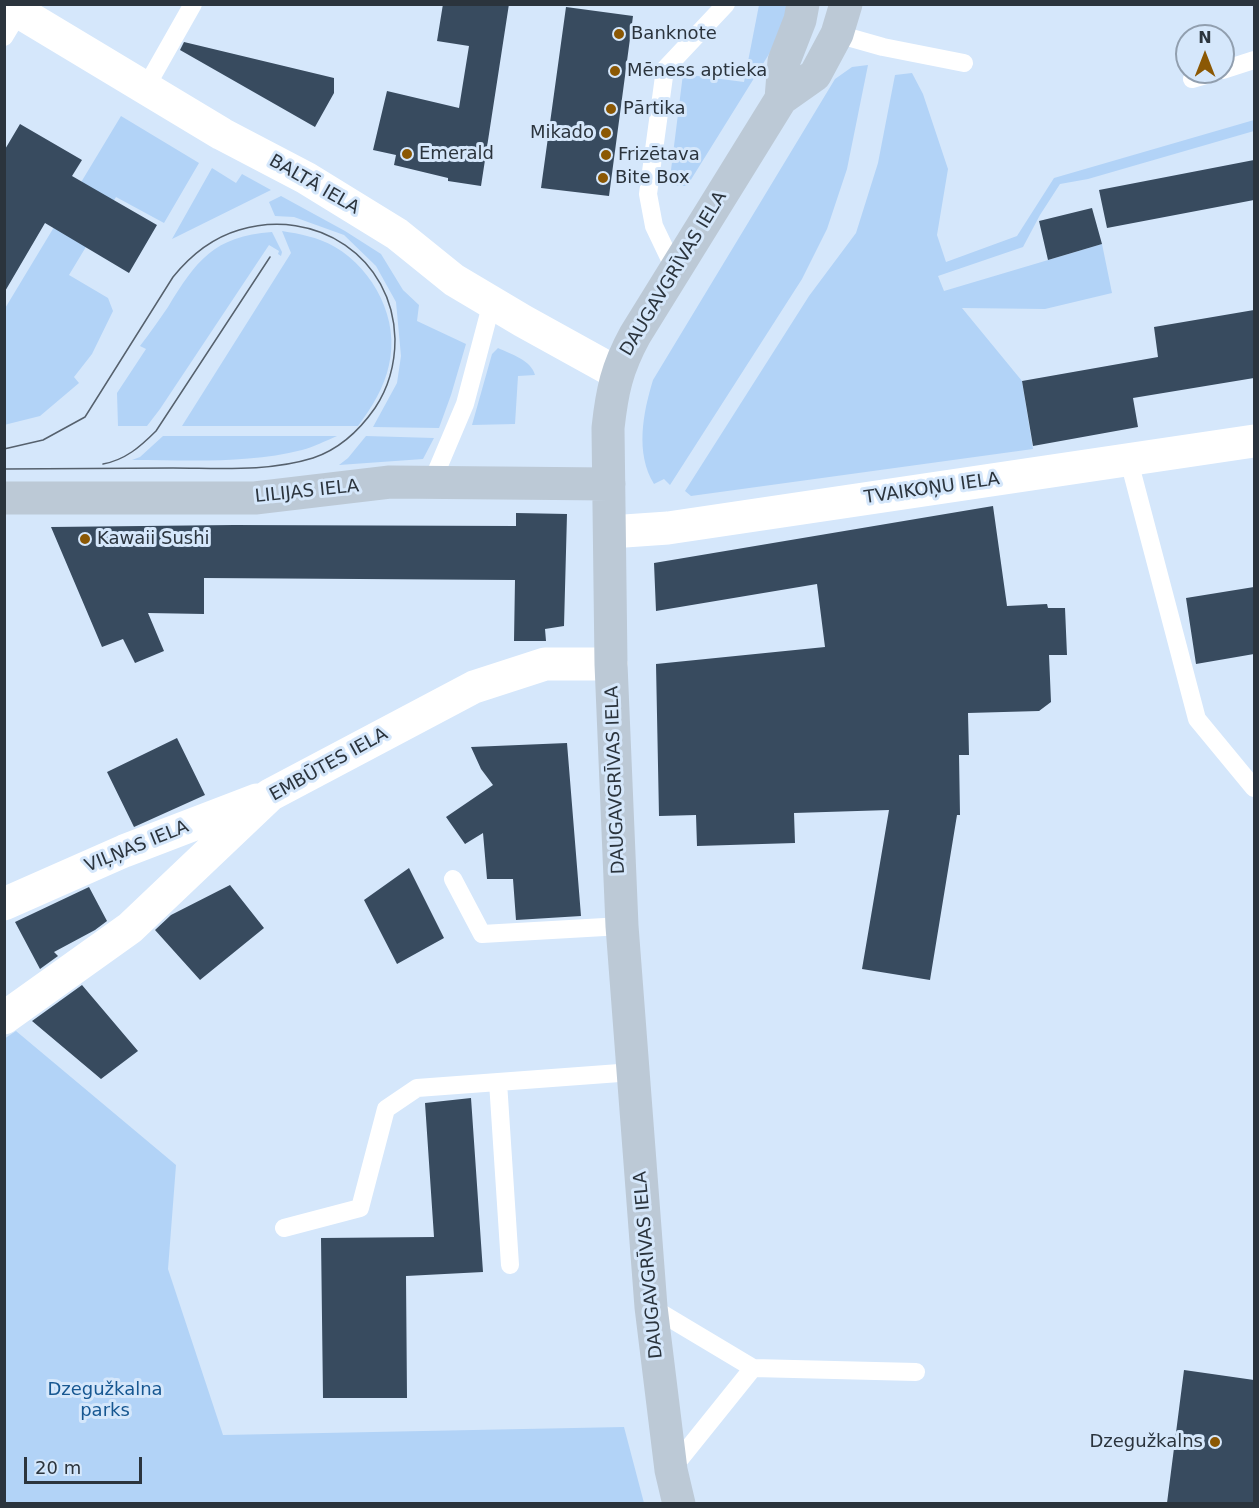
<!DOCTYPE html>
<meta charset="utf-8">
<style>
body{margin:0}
#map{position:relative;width:1259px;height:1508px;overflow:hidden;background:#d5e7fb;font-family:"DejaVu Sans",sans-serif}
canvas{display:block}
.frame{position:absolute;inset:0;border:6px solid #2b343d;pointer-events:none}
.north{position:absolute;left:1175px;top:24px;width:60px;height:60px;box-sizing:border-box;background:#d5e7fb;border:2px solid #919faf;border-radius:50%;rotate:0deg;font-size:16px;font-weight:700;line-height:24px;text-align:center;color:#2b343d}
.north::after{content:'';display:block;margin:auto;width:21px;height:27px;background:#8b5804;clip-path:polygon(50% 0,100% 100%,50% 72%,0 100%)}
.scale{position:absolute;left:24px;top:1457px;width:118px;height:27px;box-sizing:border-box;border:3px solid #2b343d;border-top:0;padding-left:8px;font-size:18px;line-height:21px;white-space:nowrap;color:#2b343d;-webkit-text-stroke:4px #d5e7fb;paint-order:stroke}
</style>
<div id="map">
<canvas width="1259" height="1508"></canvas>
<div class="frame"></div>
<div class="north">N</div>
<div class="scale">20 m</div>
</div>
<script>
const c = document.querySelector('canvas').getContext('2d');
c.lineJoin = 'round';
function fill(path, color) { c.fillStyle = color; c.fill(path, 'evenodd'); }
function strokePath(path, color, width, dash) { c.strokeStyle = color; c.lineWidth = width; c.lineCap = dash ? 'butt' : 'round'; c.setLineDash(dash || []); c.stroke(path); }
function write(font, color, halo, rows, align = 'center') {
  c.font = font + ' "DejaVu Sans",sans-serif'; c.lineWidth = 6; c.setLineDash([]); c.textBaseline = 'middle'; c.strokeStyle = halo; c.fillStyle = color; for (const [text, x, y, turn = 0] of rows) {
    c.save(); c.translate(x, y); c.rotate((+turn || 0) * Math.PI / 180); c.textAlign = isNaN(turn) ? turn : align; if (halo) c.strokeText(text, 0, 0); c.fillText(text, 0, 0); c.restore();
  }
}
const green = new Path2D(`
 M 759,5 L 792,5 L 784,30 L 687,186 L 677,186 L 670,178 L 683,74 L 744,82 Z
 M 868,65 L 847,169 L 827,229 L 802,279 L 670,485 L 664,479 L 654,484 C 635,453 643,413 653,380 L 835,79 L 852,67 Z
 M 912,73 L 923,94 L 948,169 L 937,235 L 946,262 L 1017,236 L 1054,178 L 1254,120 L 1254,131 L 1088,179 L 1060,184 L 1040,215 L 1023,247 L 938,276 L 944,291 L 1102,244 L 1112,293 L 1045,309 L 962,308 L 1022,381 L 1033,449 L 691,496 L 685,491 L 809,296 L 856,233 L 878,163 L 895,75 Z
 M 121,116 L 199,163 L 164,223 L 116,197 L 69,275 L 108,298 L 113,311 L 92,354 L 74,377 L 79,383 L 40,416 L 4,425 L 4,310 Z
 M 212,168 L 236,183 L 242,174 L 271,190 L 172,239 Z
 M 281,196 L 345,231 L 381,254 L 403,290 L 419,305 L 417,321 L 466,344 L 451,395 L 439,428 L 373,427 L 397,383 L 401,356 L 396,302 L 376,266 L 344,235 L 294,217 L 275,216 L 269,202 Z
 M 282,231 C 300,234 318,237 335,247 C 374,270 400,320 389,365 C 384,388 372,407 358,426 L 182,426 L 291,253 Z
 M 272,232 L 282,252 L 281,256 L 278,254 L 279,251 L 269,245 L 160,409 L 147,426 L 118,426 L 117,393 L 146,349 L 140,346 C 150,333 159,320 168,307 C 196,261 214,236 272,232 Z
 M 498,348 C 511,354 531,360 535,375 L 518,376 L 515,424 L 472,425 L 492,354 Z
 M 163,436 L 337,436 C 325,441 314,447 302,450 C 247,464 188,460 132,460 L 140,457 Z
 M 366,436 L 434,438 L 423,459 L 339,465 L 348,458 Z
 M 16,1031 L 176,1165 L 168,1269 L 223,1435 L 624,1427 L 644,1503 L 5,1503 L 4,1039 Z`);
const building = new Path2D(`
 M 443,4 L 509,4 L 481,186 L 448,181 L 448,178 L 394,165 L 396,155 L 373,150 L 387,91 L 459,108 L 469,46 L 437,41 Z
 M 566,7 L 633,16 L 609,196 L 541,188 Z
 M 184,42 L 334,78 L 334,93 L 315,127 L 180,50 Z
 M 20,124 L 82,160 L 72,176 L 157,225 L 129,273 L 45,223 L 4,293 L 4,151 Z
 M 1254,160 L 1254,200 L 1107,228 L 1099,190 Z
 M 1092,208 L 1102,244 L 1048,260 L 1039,221 Z
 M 1254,310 L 1254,378 L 1133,398 L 1138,427 L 1033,446 L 1022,381 L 1158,357 L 1154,327 Z
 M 993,506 L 1007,606 L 1047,604 L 1048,608 L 1065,608 L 1067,655 L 1049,655 L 1051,702 L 1039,711 L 968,713 L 969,755 L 959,755 L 960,815 L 957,815 L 930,980 L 862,969 L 889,810 L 794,813 L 795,843 L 697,846 L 696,815 L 659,816 L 656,664 L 825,647 L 817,584 L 656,611 L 654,563 Z
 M 516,513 L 567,514 L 564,626 L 545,629 L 546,641 L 514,641 L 515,580 L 204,578 L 204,614 L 148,613 L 164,651 L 135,663 L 123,639 L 102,647 L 51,527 L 234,525 L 516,526 Z
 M 1254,587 L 1254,654 L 1196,664 L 1186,598 Z
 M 177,738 L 205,795 L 134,827 L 107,772 Z
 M 567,743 L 581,916 L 516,920 L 513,879 L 487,879 L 483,833 L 465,844 L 446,817 L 493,785 L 481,769 L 471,747 Z
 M 409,868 L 444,938 L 397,964 L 364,900 Z
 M 230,885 L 264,928 L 200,980 L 155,930 L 171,915 Z
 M 89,887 L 107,921 L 95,930 L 54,952 L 58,956 L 40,969 L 15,922 Z
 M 82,985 L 138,1051 L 101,1079 L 32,1021 Z
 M 471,1098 L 483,1272 L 406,1276 L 407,1398 L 323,1398 L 321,1238 L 434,1237 L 425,1103 Z
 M 1184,1370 L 1254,1380 L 1254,1503 L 1167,1503 Z`);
const lane = new Path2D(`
 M 837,34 L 883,47 L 964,63
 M 4,37 L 19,12
 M 1223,70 L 1254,60
 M 1192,79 L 1216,72
 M 146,87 L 193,4
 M 675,270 L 654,226 L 648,194 L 665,69 L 726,4
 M 1129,461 L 1197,719 L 1254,788
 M 432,482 L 465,404 L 492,302
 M 453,879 L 482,934 L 622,926
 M 284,1228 L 360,1208 L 386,1109 L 417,1088 L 498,1082
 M 510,1265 L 498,1082 L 633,1072
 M 651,1307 L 753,1368
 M 671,1470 L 753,1368 L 916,1372`);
const street = new Path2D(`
 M 6,4 L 222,134 L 306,178 L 397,234 L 454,280 L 523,321 L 617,373
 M 610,532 L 668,528 L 1254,441
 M 4,904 L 124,851 L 257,800
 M 4,1018 L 130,928 L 270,795 L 474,687 L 545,664 L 611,664`);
const secondary = new Path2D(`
 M 781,99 L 784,61 L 800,20 L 803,4
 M 4,498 L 255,498 L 390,482 L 609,484
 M 679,1504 L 671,1470 L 651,1307 L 622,926 L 611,664 L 608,428 C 612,391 617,368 635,335 L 781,99 L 815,75 L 837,34 L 846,4`);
const tram = new Path2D(`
 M 4,449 L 43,440 L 85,417 L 173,277 C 190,256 212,238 239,230 C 316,207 393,257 395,339 C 395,364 389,387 375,408 C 359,431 340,449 313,458 C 268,472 219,468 173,468 C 117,468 61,469 4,469
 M 103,464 C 125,460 140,447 156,431 L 270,257`);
const markers = [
 [619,34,6,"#8b5804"],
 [615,71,6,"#8b5804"],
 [611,109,6,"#8b5804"],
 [606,133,6,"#8b5804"],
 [407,154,6,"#8b5804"],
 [606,155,6,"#8b5804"],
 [603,178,6,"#8b5804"],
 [85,539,6,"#8b5804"],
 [1215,1442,6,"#8b5804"]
];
const poiNames = [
 ["Banknote",631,34],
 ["Mēness aptieka",627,71],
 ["Pārtika",623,109],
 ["Mikado",594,133,"right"],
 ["Emerald",419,154],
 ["Frizētava",618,155],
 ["Bite Box",615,178],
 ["Kawaii Sushi",97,539],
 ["Dzegužkalns",1203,1442,"right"]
];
const streetNames = [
 ["BALTĀ IELA",314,185,30],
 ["DAUGAVGRĪVAS IELA",674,274,-59],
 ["TVAIKOŅU IELA",932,489,-8],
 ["LILIJAS IELA",307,492,-6],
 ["EMBŪTES IELA",329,765,-29],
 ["DAUGAVGRĪVAS IELA",616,780,-92],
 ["VIĻŅAS IELA",137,847,-22],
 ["DAUGAVGRĪVAS IELA",649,1265,-95]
];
const parkNames = [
 ["Dzegužkalna",105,1390],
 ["parks",105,1411]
];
fill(green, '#b2d3f7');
fill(building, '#384b5f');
strokePath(lane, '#fff', 18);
strokePath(street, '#fff', 33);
strokePath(secondary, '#bcc9d6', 33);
strokePath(tram, '#56616d', 1.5);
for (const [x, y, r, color] of markers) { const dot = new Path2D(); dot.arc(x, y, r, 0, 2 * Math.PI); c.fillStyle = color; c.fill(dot); strokePath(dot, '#d5e7fb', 2); }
write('18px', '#2b343d', '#d5e7fb', poiNames, 'left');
write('18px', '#2b343d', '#d5e7fb', streetNames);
write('18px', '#175791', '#d5e7fb', parkNames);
</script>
